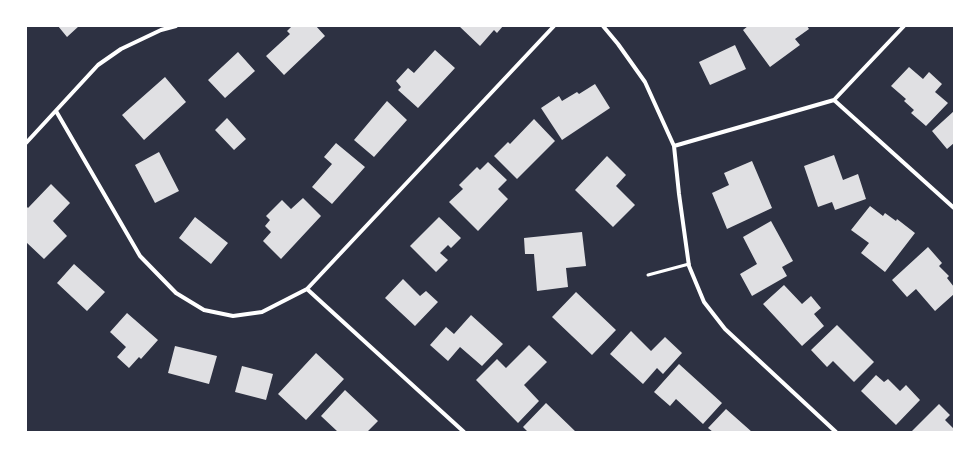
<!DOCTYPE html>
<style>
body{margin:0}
#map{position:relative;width:980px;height:458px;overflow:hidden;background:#2d3142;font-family:Barlow,sans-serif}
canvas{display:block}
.frame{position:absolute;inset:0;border:27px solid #fff;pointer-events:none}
</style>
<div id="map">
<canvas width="980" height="458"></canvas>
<div class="frame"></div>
</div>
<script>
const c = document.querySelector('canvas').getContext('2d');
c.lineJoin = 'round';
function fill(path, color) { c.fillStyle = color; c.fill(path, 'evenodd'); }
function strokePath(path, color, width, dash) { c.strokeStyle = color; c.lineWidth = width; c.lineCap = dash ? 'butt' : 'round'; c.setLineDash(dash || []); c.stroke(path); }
const building = new Path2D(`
 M 58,26 L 79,26 L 67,37 Z
 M 292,26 L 316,26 L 325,36 L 284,75 L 266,56 L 290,34 L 287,31 Z
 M 459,26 L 503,26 L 497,33 L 494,30 L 480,46 Z
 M 748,26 L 807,26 L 809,29 L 795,39 L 800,45 L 770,67 L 743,30 Z
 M 735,45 L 746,69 L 710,85 L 699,62 Z
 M 435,50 L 455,68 L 418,108 L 398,90 L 401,87 L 396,81 L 408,68 L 414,73 Z
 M 238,52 L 255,71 L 225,98 L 208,80 Z
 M 909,67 L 923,79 L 929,72 L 942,84 L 935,92 L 948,103 L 926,126 L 911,113 L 914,110 L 904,101 L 906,99 L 891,86 Z
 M 165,77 L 186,102 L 144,140 L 122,115 Z
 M 595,84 L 610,108 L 562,140 L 541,108 L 559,96 L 562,101 L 577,92 L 579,94 Z
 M 387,101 L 407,120 L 374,157 L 354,140 Z
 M 954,111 L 954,143 L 947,149 L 932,131 Z
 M 227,118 L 246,139 L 234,150 L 215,130 Z
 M 534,119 L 555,141 L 517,179 L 494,156 L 508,142 L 510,144 Z
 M 336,143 L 365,167 L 332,204 L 312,187 L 332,164 L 324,157 Z
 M 159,152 L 179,191 L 155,203 L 135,165 Z
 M 834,155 L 843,180 L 858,174 L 866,199 L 835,210 L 832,202 L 818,207 L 804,166 Z
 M 607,156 L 626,175 L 616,186 L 635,205 L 613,227 L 575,190 Z
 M 752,161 L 772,208 L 727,229 L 712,193 L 729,185 L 724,173 Z
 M 488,162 L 507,180 L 498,189 L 508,199 L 478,231 L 449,202 L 463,189 L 459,185 L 477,167 L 480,170 Z
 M 51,184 L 70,203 L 53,221 L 67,236 L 44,259 L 26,242 L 26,206 L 28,208 Z
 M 303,198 L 321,216 L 281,259 L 263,241 L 271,232 L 265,226 L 270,220 L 266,216 L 282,200 L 291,209 Z
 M 870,206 L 883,216 L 885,213 L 896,221 L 897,219 L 915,233 L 885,272 L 861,253 L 869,243 L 851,230 Z
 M 195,217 L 228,243 L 211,264 L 179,238 Z
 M 439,217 L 461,238 L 451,248 L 448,245 L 440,253 L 448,260 L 436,272 L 410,246 Z
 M 771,221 L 793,261 L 782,267 L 787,276 L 752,296 L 740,274 L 757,264 L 743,237 Z
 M 582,232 L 586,266 L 566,268 L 568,287 L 537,291 L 534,254 L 525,254 L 524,238 Z
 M 928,247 L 942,263 L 939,266 L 949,276 L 947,278 L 954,287 L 954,294 L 935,311 L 916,289 L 907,297 L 892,280 Z
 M 74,264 L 105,292 L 87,311 L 57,283 Z
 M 403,279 L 420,296 L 426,291 L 438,302 L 415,326 L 385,298 Z
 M 784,285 L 802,304 L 811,296 L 821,308 L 814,314 L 824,326 L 802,346 L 763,304 Z
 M 576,292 L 616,330 L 592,355 L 552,317 Z
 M 127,313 L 158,340 L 141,359 L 139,357 L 129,368 L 117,357 L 126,347 L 110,332 Z
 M 471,315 L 503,344 L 482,366 L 460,347 L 448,361 L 430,345 L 446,327 L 454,334 Z
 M 837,325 L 874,362 L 854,382 L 833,361 L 827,367 L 811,350 Z
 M 631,331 L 651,351 L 665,337 L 682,353 L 663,374 L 657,368 L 643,384 L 610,354 Z
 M 529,345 L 547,362 L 524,385 L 539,401 L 518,423 L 476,380 L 497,359 L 506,368 Z
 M 175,346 L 217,356 L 209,384 L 168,373 Z
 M 316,353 L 344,379 L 306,420 L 278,394 Z
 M 679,364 L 722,403 L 703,424 L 676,399 L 670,406 L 654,392 Z
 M 242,366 L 273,374 L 266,400 L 235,392 Z
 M 876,375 L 884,382 L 888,379 L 900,391 L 906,385 L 920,400 L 896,425 L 861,391 Z
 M 345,390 L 378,421 L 367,432 L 338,432 L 321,416 Z
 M 546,403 L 576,432 L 528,432 L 523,427 Z
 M 939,404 L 950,415 L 945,420 L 954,429 L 954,432 L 911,432 Z
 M 726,409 L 752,432 L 713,432 L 708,428 Z`);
const service = new Path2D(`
 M 648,275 L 689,264`);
const minor = new Path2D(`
 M 603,26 L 618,44 L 645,82 L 674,146 L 679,194 L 689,266 L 704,302 L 725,329 L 836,432
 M 834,100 L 954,208
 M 56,111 L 140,256 L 176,293 L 204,310 L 233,316 L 262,312 L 307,289 L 554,26
 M 26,143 L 98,65 L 121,49 L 161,30 L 176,26
 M 674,146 L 834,100 L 904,26
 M 307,289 L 464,432`);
fill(building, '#e0e0e3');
strokePath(service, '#fff', 3);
strokePath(minor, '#fff', 4);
</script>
